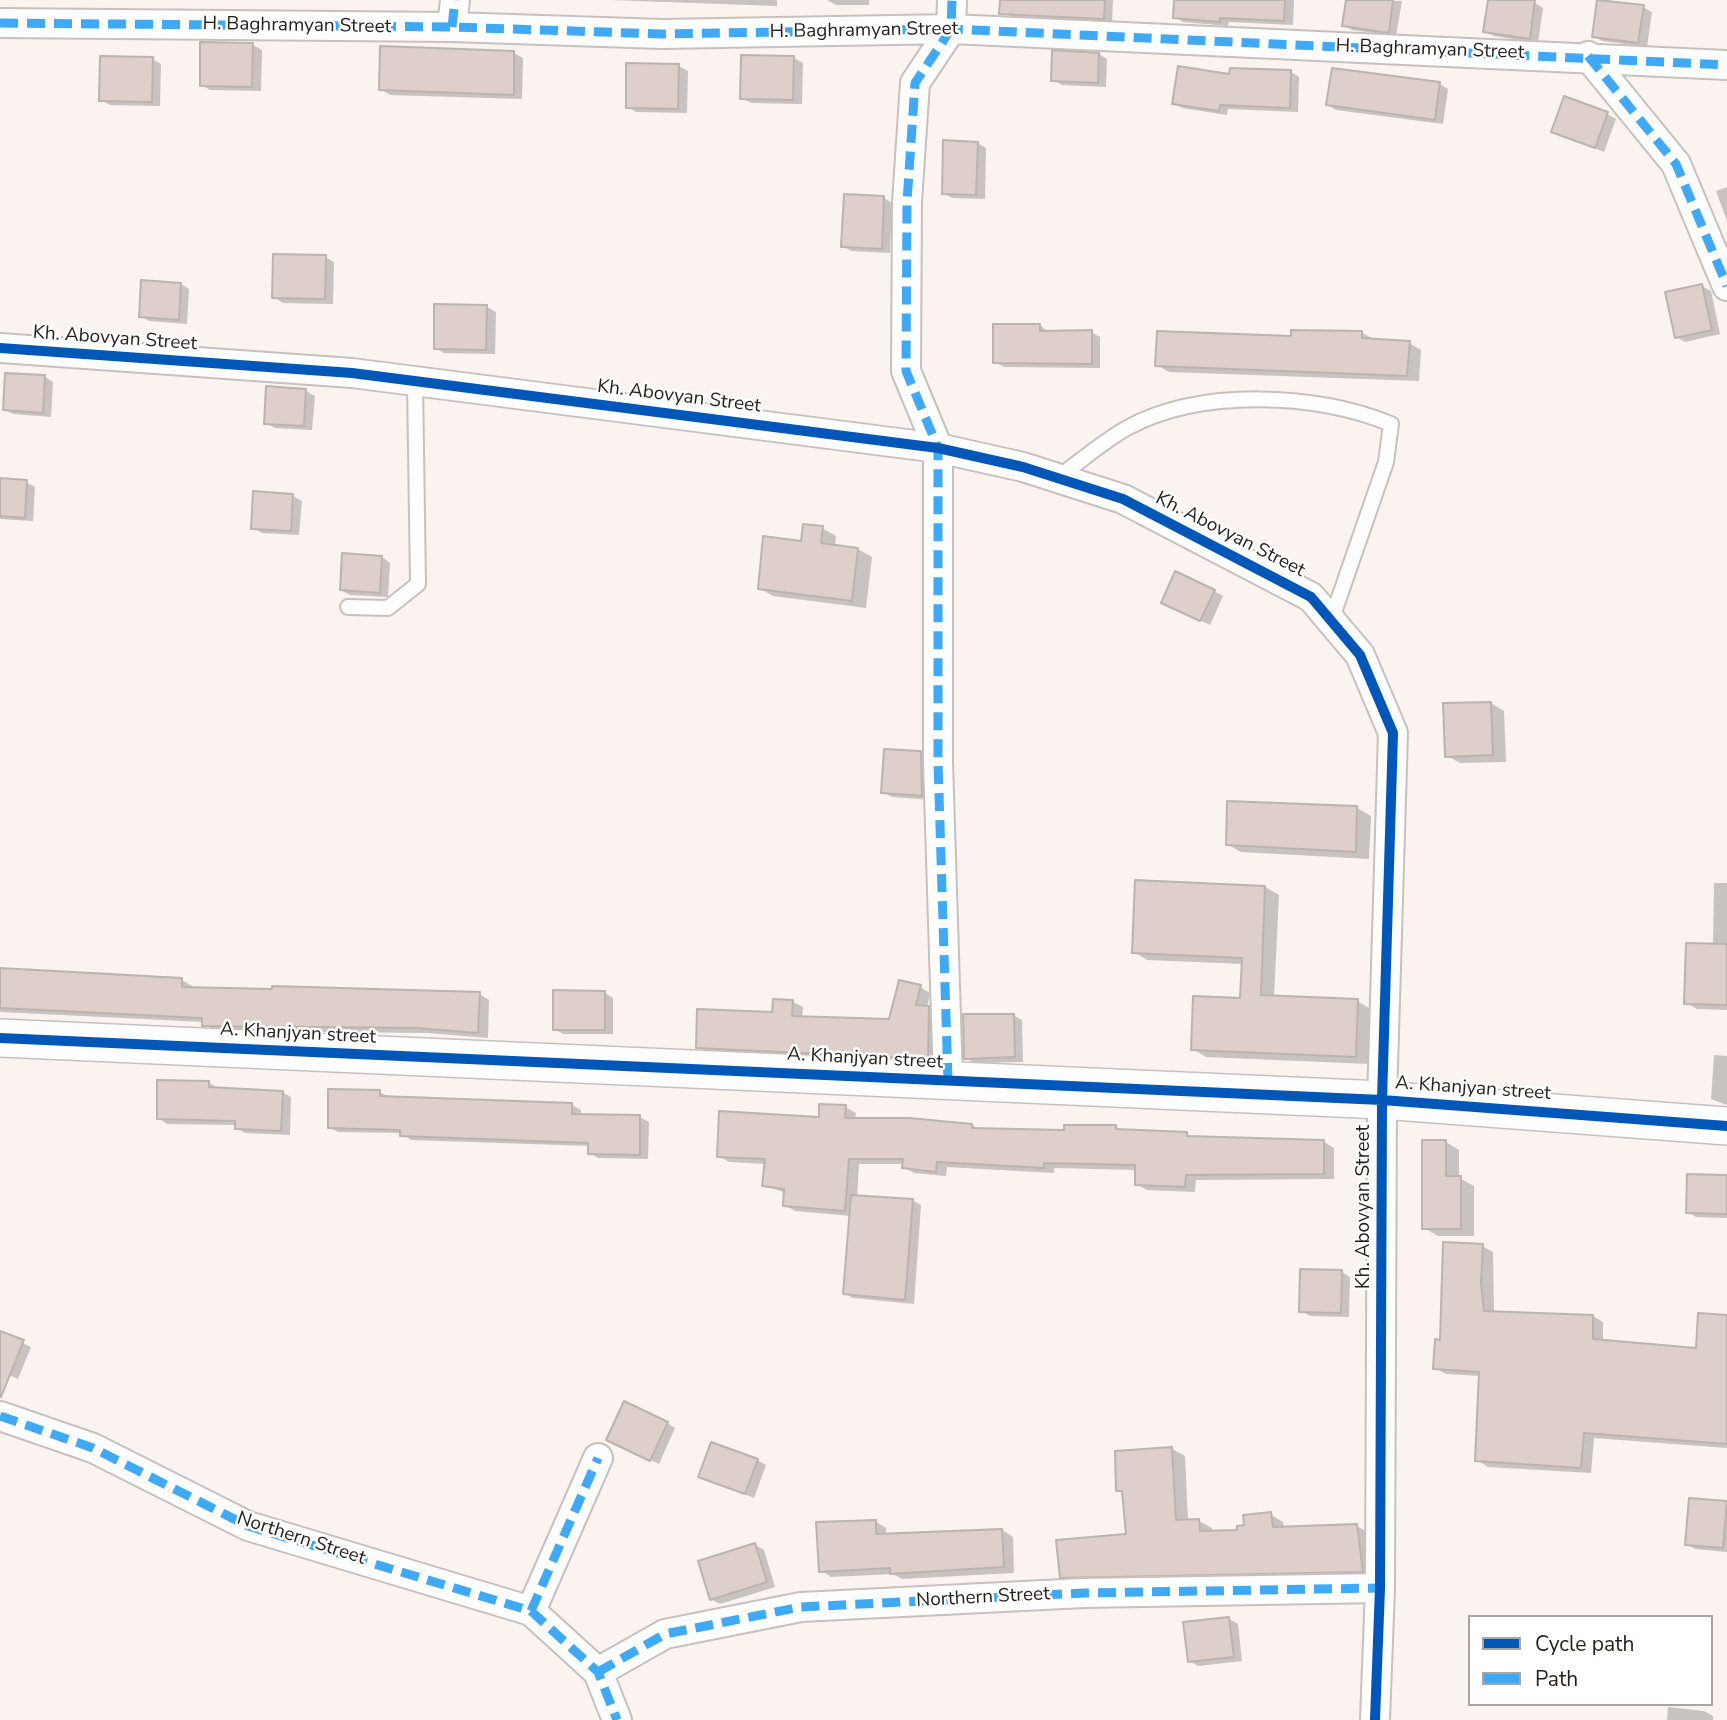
<!DOCTYPE html>
<style>
body{margin:0}
#map{position:relative;width:1727px;height:1720px;overflow:hidden;background:#faf3f0;font-family:"Nunito Sans",sans-serif}
canvas{display:block}
.legend{position:absolute;left:1468px;top:1615px;width:245px;height:91px;box-sizing:border-box;background:#fff;border:2px solid #a8a5a3;margin:0;padding:9px 12px;list-style:none;font-size:21px;color:#261d19}
.legend li{display:flex;align-items:center;gap:14px;height:35px}
.legend b{width:35px;border:2px solid #a8a5a3}
</style>
<div id="map">
<canvas width="1727" height="1720"></canvas>
<ul class="legend">
<li><b style="height:9px;background:#0057b8"></b>Cycle path</li>
<li><b style="height:9px;background:#3fa9f5"></b>Path</li>
</ul>
</div>
<script>
const c = document.querySelector('canvas').getContext('2d');
c.lineJoin = 'round';
function fill(path, color) { c.fillStyle = color; c.fill(path, 'evenodd'); }
function strokePath(path, color, width, dash) { c.strokeStyle = color; c.lineWidth = width; c.lineCap = dash ? 'butt' : 'round'; c.setLineDash(dash || []); c.stroke(path); }
function write(font, color, halo, rows, align = 'center') {
  c.font = font + ' "Nunito Sans",sans-serif'; c.lineWidth = 5; c.setLineDash([]); c.textBaseline = 'middle'; c.strokeStyle = halo; c.fillStyle = color; for (const [text, x, y, turn = 0] of rows) {
    c.save(); c.translate(x, y); c.rotate((+turn || 0) * Math.PI / 180); c.textAlign = isNaN(turn) ? turn : align; if (halo) c.strokeText(text, 0, 0); c.fillText(text, 0, 0); c.restore();
  }
}
const shadow = new Path2D(`
 M 610,0 L 777,0 L 777,6 Z
 M 827,0 L 869,0 L 869,5 L 836,5 Z
 M 1005,0 L 1113,0 L 1112,23 L 1013,18 L 1004,13 Z
 M 1176,0 L 1294,0 L 1293,25 L 1229,22 L 1228,26 L 1183,22 L 1175,17 Z
 M 1347,0 L 1402,1 L 1396,36 L 1352,30 L 1344,25 Z
 M 1489,0 L 1515,0 L 1535,3 L 1543,8 L 1538,43 L 1494,36 L 1485,31 Z
 M 1643,7 L 1652,12 L 1647,47 L 1602,41 L 1593,36 Z
 M 202,44 L 253,45 L 262,50 L 261,91 L 210,90 L 202,85 Z
 M 514,53 L 523,58 L 522,99 L 390,95 L 381,89 Z
 M 1099,54 L 1107,59 L 1106,87 L 1062,85 L 1053,80 Z
 M 794,58 L 803,63 L 802,104 L 751,103 L 742,98 Z
 M 152,59 L 161,64 L 160,106 L 110,105 L 101,100 Z
 M 679,66 L 688,71 L 687,113 L 636,112 L 627,107 Z
 M 1291,72 L 1299,77 L 1298,112 L 1228,109 L 1227,115 L 1182,108 L 1174,103 L 1231,76 Z
 M 1440,84 L 1448,89 L 1443,124 L 1336,110 L 1328,105 Z
 M 1607,114 L 1616,119 L 1604,152 L 1553,131 Z
 M 977,143 L 986,148 L 985,199 L 952,198 L 943,193 Z
 M 1727,187 L 1727,221 L 1716,191 Z
 M 884,198 L 892,203 L 890,253 L 851,251 L 843,246 Z
 M 325,257 L 334,262 L 333,304 L 283,303 L 274,297 Z
 M 181,284 L 189,289 L 187,324 L 149,321 L 141,316 Z
 M 1702,286 L 1711,291 L 1720,334 L 1685,342 L 1676,337 Z
 M 487,307 L 496,312 L 495,354 L 444,353 L 435,348 Z
 M 1040,325 L 1048,332 L 1091,332 L 1100,337 L 1100,368 L 1004,367 L 995,362 Z
 M 1361,332 L 1373,339 L 1409,343 L 1421,350 L 1419,381 L 1169,372 L 1157,365 L 1293,338 Z
 M 45,377 L 53,382 L 51,417 L 13,414 L 4,409 Z
 M 306,391 L 315,396 L 312,430 L 275,428 L 266,423 Z
 M 0,480 L 26,482 L 35,487 L 33,521 L 0,519 Z
 M 293,496 L 302,501 L 299,535 L 262,533 L 253,528 Z
 M 822,528 L 836,536 L 835,546 L 858,549 L 872,557 L 866,608 L 773,596 L 759,588 L 803,543 Z
 M 382,557 L 390,563 L 388,597 L 350,595 L 341,590 Z
 M 1214,591 L 1223,596 L 1210,625 L 1172,607 Z
 M 1491,703 L 1504,711 L 1506,762 L 1460,763 L 1447,756 Z
 M 921,753 L 930,758 L 931,800 L 892,797 L 883,792 Z
 M 1229,803 L 1357,808 L 1371,816 L 1369,859 L 1241,852 L 1227,844 Z
 M 1714,883 L 1727,883 L 1727,1010 L 1697,1009 L 1686,1003 L 1713,946 Z
 M 1265,887 L 1279,895 L 1274,997 L 1357,1001 L 1371,1009 L 1369,1064 L 1206,1057 L 1193,1049 L 1242,1000 L 1244,964 L 1147,960 L 1134,952 Z
 M 0,971 L 182,980 L 192,986 L 192,989 L 479,994 L 489,1000 L 488,1038 L 428,1033 L 214,1031 L 204,1022 L 0,1012 Z
 M 920,987 L 930,993 L 927,1007 L 939,1014 L 937,1063 L 708,1053 L 698,1047 L 774,1013 L 793,1002 L 803,1007 L 802,1018 L 891,1021 Z
 M 605,993 L 613,998 L 613,1034 L 563,1034 L 555,1029 Z
 M 1013,1015 L 1022,1020 L 1023,1062 L 974,1063 L 966,1058 Z
 M 1714,1055 L 1727,1056 L 1727,1105 L 1711,1099 Z
 M 209,1083 L 218,1088 L 282,1092 L 291,1097 L 290,1135 L 245,1133 L 237,1128 L 237,1125 L 167,1124 L 159,1118 Z
 M 380,1092 L 388,1097 L 572,1105 L 581,1110 L 581,1116 L 640,1117 L 649,1122 L 648,1159 L 598,1158 L 590,1153 L 590,1146 L 411,1140 L 402,1133 L 338,1132 L 329,1127 Z
 M 845,1107 L 856,1113 L 855,1119 L 972,1125 L 979,1129 L 1066,1132 L 1116,1127 L 1123,1131 L 1187,1134 L 1194,1138 L 1324,1142 L 1334,1148 L 1334,1179 L 1196,1180 L 1195,1192 L 1147,1190 L 1136,1184 L 1137,1170 L 1054,1168 L 1054,1173 L 947,1167 L 946,1176 L 914,1173 L 904,1167 L 904,1164 L 859,1164 L 857,1198 L 912,1200 L 921,1205 L 914,1304 L 853,1298 L 844,1293 L 851,1216 L 795,1211 L 785,1205 L 786,1193 L 763,1185 L 766,1164 L 729,1162 L 719,1156 Z
 M 1446,1142 L 1459,1150 L 1459,1178 L 1474,1186 L 1474,1236 L 1438,1236 L 1424,1228 Z
 M 1727,1177 L 1727,1218 L 1696,1217 L 1688,1212 Z
 M 1482,1246 L 1493,1252 L 1494,1313 L 1593,1316 L 1603,1322 L 1603,1342 L 1698,1350 L 1727,1317 L 1727,1448 L 1594,1438 L 1591,1473 L 1488,1467 L 1477,1460 L 1480,1376 L 1446,1374 L 1435,1368 L 1442,1342 Z
 M 1342,1272 L 1350,1277 L 1349,1317 L 1310,1316 L 1301,1311 Z
 M 0,1333 L 31,1347 L 18,1379 L 0,1371 Z
 M 667,1423 L 675,1428 L 659,1464 L 617,1444 Z
 M 1172,1449 L 1185,1456 L 1188,1521 L 1199,1521 L 1212,1528 L 1212,1533 L 1239,1532 L 1270,1514 L 1283,1522 L 1284,1528 L 1357,1526 L 1369,1533 L 1375,1578 L 1074,1584 L 1062,1576 L 1128,1535 L 1124,1493 L 1118,1490 Z
 M 757,1460 L 766,1465 L 754,1498 L 701,1477 Z
 M 1690,1500 L 1727,1503 L 1727,1552 L 1695,1549 L 1687,1544 Z
 M 875,1521 L 886,1528 L 886,1535 L 1002,1530 L 1013,1537 L 1014,1573 L 902,1579 L 893,1574 L 831,1577 L 821,1570 Z
 M 755,1545 L 764,1550 L 775,1587 L 720,1604 L 711,1599 Z
 M 1229,1619 L 1238,1624 L 1242,1661 L 1198,1666 L 1190,1661 Z
 M 1668,1707 L 1704,1711 L 1713,1716 L 1713,1720 L 1667,1720 Z`);
const building = new Path2D(`
 M 1000,0 L 1105,0 L 1104,19 L 999,14 Z
 M 1174,0 L 1285,0 L 1284,21 L 1220,18 L 1220,22 L 1173,18 Z
 M 1346,0 L 1393,0 L 1389,33 L 1342,26 Z
 M 1488,0 L 1535,0 L 1530,39 L 1483,32 Z
 M 1597,0 L 1644,5 L 1638,43 L 1592,37 Z
 M 200,42 L 253,43 L 252,87 L 200,86 Z
 M 380,46 L 514,51 L 514,95 L 379,90 Z
 M 1052,50 L 1099,53 L 1098,83 L 1051,81 Z
 M 741,55 L 794,56 L 793,100 L 740,99 Z
 M 100,56 L 153,57 L 152,102 L 99,101 Z
 M 626,63 L 679,64 L 678,109 L 626,108 Z
 M 1178,66 L 1229,74 L 1230,68 L 1291,70 L 1290,108 L 1220,105 L 1219,111 L 1172,104 Z
 M 1332,68 L 1440,82 L 1435,120 L 1326,105 Z
 M 1564,96 L 1608,112 L 1595,148 L 1551,132 Z
 M 943,140 L 978,142 L 976,195 L 942,194 Z
 M 844,194 L 884,196 L 882,249 L 841,247 Z
 M 273,254 L 326,255 L 325,299 L 272,298 Z
 M 141,280 L 181,283 L 179,320 L 139,317 Z
 M 1702,284 L 1712,330 L 1675,338 L 1665,292 Z
 M 434,304 L 487,305 L 486,350 L 434,349 Z
 M 993,324 L 1040,324 L 1040,331 L 1092,330 L 1092,364 L 993,363 Z
 M 1291,330 L 1362,331 L 1362,338 L 1410,341 L 1407,376 L 1155,366 L 1157,331 L 1291,336 Z
 M 5,373 L 45,375 L 43,413 L 3,410 Z
 M 266,386 L 306,389 L 304,426 L 264,424 Z
 M 0,478 L 27,480 L 25,518 L 0,516 Z
 M 253,491 L 293,494 L 291,531 L 251,529 Z
 M 803,524 L 823,526 L 821,543 L 858,548 L 852,601 L 758,589 L 763,536 L 801,541 Z
 M 342,553 L 382,556 L 380,593 L 340,590 Z
 M 1175,571 L 1215,590 L 1200,621 L 1161,603 Z
 M 1491,702 L 1493,755 L 1445,757 L 1443,703 Z
 M 884,749 L 921,751 L 922,796 L 881,793 Z
 M 1227,801 L 1357,806 L 1356,852 L 1226,845 Z
 M 1135,880 L 1265,886 L 1261,995 L 1358,999 L 1356,1057 L 1191,1050 L 1193,996 L 1240,998 L 1242,958 L 1132,953 Z
 M 1686,943 L 1727,944 L 1727,1005 L 1684,1004 Z
 M 0,968 L 182,978 L 182,987 L 272,989 L 272,986 L 480,992 L 478,1033 L 416,1028 L 202,1026 L 202,1018 L 0,1008 Z
 M 899,980 L 921,985 L 916,1005 L 929,1006 L 928,1059 L 696,1048 L 697,1009 L 772,1012 L 773,999 L 793,1000 L 792,1016 L 889,1019 Z
 M 553,990 L 605,991 L 605,1030 L 553,1030 Z
 M 963,1014 L 1014,1014 L 1015,1057 L 964,1059 Z
 M 157,1080 L 209,1081 L 209,1087 L 283,1091 L 281,1131 L 235,1129 L 235,1121 L 157,1119 Z
 M 328,1089 L 380,1090 L 380,1096 L 572,1103 L 572,1114 L 640,1115 L 640,1155 L 588,1154 L 588,1143 L 400,1136 L 400,1130 L 328,1128 Z
 M 819,1104 L 846,1105 L 845,1118 L 909,1118 L 972,1124 L 972,1128 L 1064,1130 L 1064,1125 L 1116,1125 L 1116,1129 L 1187,1132 L 1187,1136 L 1324,1140 L 1324,1174 L 1186,1175 L 1185,1187 L 1135,1185 L 1135,1165 L 1044,1163 L 1044,1168 L 937,1162 L 936,1172 L 902,1168 L 903,1159 L 849,1159 L 845,1211 L 783,1206 L 784,1189 L 762,1186 L 765,1159 L 717,1157 L 719,1111 L 819,1117 Z
 M 1422,1140 L 1446,1140 L 1446,1176 L 1461,1176 L 1461,1229 L 1422,1229 Z
 M 1687,1174 L 1727,1175 L 1727,1214 L 1686,1213 Z
 M 851,1195 L 913,1199 L 905,1300 L 843,1294 Z
 M 1443,1242 L 1483,1244 L 1481,1283 L 1484,1311 L 1593,1315 L 1593,1339 L 1696,1348 L 1698,1313 L 1727,1315 L 1727,1444 L 1584,1433 L 1581,1468 L 1475,1461 L 1479,1372 L 1433,1369 L 1435,1339 L 1440,1340 Z
 M 1300,1269 L 1342,1270 L 1341,1313 L 1299,1312 Z
 M 0,1331 L 24,1340 L 1,1397 L 0,1396 Z
 M 624,1401 L 668,1422 L 650,1461 L 606,1440 Z
 M 711,1442 L 758,1459 L 745,1494 L 698,1477 Z
 M 1172,1447 L 1176,1520 L 1199,1519 L 1200,1531 L 1237,1530 L 1237,1526 L 1244,1525 L 1243,1515 L 1271,1512 L 1273,1527 L 1357,1524 L 1363,1572 L 1060,1578 L 1056,1540 L 1126,1534 L 1122,1491 L 1116,1491 L 1115,1451 Z
 M 1689,1498 L 1727,1501 L 1723,1548 L 1685,1545 Z
 M 876,1520 L 876,1534 L 1002,1529 L 1004,1567 L 890,1574 L 890,1568 L 819,1572 L 816,1522 Z
 M 755,1543 L 767,1582 L 710,1600 L 698,1561 Z
 M 1229,1617 L 1234,1657 L 1188,1662 L 1183,1622 Z`);
const service = new Path2D(`
 M 1057,478 C 1080,462 1102,442 1127,428 C 1201,388 1315,393 1391,424 L 1386,462 L 1331,621
 M 348,607 L 388,608 L 418,584 L 415,381`);
const minor = new Path2D(`
 M 0,23 L 452,27 L 662,34 L 951,29 L 1727,65
 M 452,27 L 455,0
 M 1588,56 L 1676,164 L 1727,286
 M 0,348 L 352,373 L 938,448 L 1023,467 L 1123,499 L 1311,597 L 1360,655 L 1393,733 L 1382,1100 L 1380,1588 L 1375,1720
 M 948,1081 L 938,762 L 938,448 L 906,371 L 907,202 L 915,83 L 951,29 L 952,0
 M 0,1416 L 93,1448 L 248,1526 L 531,1611 L 598,1672 L 617,1720
 M 531,1611 L 598,1458
 M 598,1672 L 665,1634 L 801,1607 L 1084,1593 L 1380,1588`);
const tertiary = new Path2D(`
 M 0,1038 L 1382,1100 L 1727,1126`);
const quiet = new Path2D(`
 M 0,23 L 452,27 L 662,34 L 951,29 L 1727,65
 M 452,27 L 455,0
 M 1588,56 L 1676,164 L 1727,286
 M 948,1081 L 938,762 L 938,448 L 906,371 L 907,202 L 915,83 L 951,29 L 952,0
 M 0,1416 L 93,1448 L 248,1526 L 531,1611 L 598,1672 L 617,1720
 M 531,1611 L 598,1458
 M 598,1672 L 665,1634 L 801,1607 L 1084,1593 L 1380,1588`);
const cycleway = new Path2D(`
 M 0,348 L 352,373 L 938,448 L 1023,467 L 1123,499 L 1311,597 L 1360,655 L 1393,733 L 1382,1100 L 1380,1588 L 1375,1720
 M 0,1038 L 1382,1100 L 1727,1126`);
const streetNames = [
 ["H. Baghramyan Street",297,26,1],
 ["H. Baghramyan Street",864,31,-1],
 ["H. Baghramyan Street",1430,50,2],
 ["Kh. Abovyan Street",115,339,4],
 ["Kh. Abovyan Street",679,397,7],
 ["Kh. Abovyan Street",1230,535,27],
 ["A. Khanjyan street",298,1034,3],
 ["A. Khanjyan street",865,1059,3],
 ["A. Khanjyan street",1473,1089,4],
 ["Kh. Abovyan Street",1364,1207,-90],
 ["Northern Street",301,1539,18],
 ["Northern Street",983,1598,-3]
];
fill(shadow, '#0003');
fill(building, '#decfca');
strokePath(building, '#bbb3b0', 2);
strokePath(service, '#c8c0bd', 18);
strokePath(minor, '#c8c0bd', 32);
strokePath(tertiary, '#c8c0bd', 40);
strokePath(service, '#fefdfd', 14);
strokePath(minor, '#fefdfd', 28);
strokePath(tertiary, '#fefdfd', 37);
strokePath(quiet, '#3fa9f5', 9, [18, 9]);
strokePath(cycleway, '#0057b8', 10);
write('19px', '#261d19', '#fff', streetNames);
</script>
